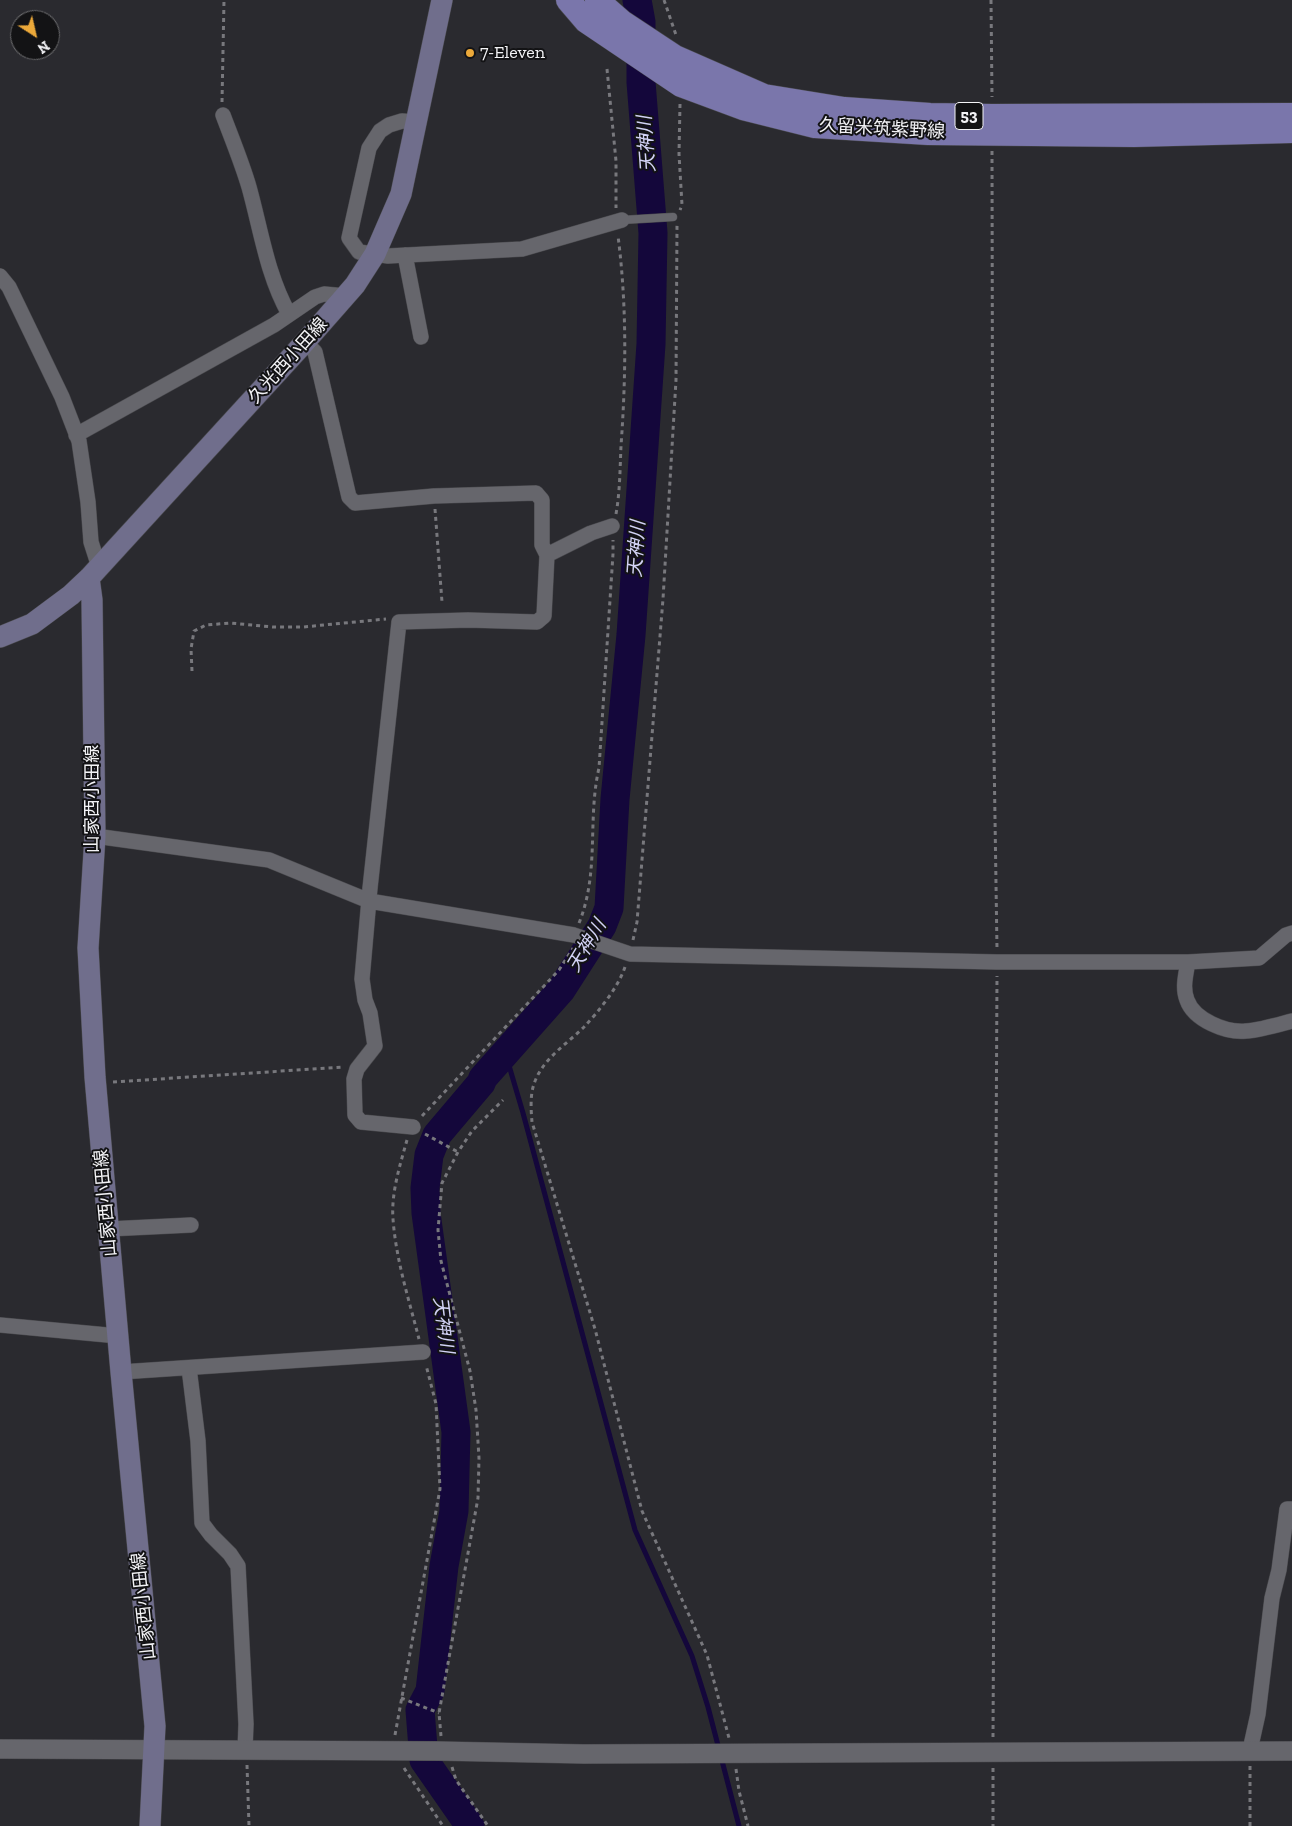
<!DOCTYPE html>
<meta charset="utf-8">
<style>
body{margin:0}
#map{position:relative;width:1292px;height:1826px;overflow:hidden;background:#2a2a2f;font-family:"Zilla Slab",serif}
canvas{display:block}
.north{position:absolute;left:10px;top:10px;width:50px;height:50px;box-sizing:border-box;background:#131315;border:1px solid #6d6d6f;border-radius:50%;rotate:145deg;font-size:14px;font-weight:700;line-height:20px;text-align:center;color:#f3f3f6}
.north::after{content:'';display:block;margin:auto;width:18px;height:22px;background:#eca93a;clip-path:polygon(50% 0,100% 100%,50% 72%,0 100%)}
</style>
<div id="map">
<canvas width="1292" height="1826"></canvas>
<div class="north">N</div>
</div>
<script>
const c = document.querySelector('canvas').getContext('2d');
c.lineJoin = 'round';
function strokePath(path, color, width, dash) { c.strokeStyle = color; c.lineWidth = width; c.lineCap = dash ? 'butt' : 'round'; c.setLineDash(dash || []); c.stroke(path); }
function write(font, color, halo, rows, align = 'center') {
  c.font = font + ' "Zilla Slab","Noto Sans JP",serif'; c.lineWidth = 4; c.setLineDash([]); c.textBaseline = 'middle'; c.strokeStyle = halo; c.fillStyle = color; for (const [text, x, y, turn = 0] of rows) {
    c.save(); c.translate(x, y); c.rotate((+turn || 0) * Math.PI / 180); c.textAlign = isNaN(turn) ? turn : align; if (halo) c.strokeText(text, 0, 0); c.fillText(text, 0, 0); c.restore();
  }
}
const stream = new Path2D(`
 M 505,1052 L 523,1113 L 635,1530 L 692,1656 L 708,1707 L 739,1826`);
const river = new Path2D(`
 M 470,1826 L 424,1760 L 420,1710 L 430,1691 L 444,1566 L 454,1511 L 456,1432 L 426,1213 L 425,1188 L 429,1155 L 437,1135 L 481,1083 L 483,1078 L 561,990 L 602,926 L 609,908 L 615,799 L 631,635 L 651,344 L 653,233 L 641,82 L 641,22 L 637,0`);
const path = new Path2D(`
 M 664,0 L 676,35
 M 991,0 L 992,97
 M 607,69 L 616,161 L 616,208
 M 222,102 L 224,0
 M 680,104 L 679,154 L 682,205 L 680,210
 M 992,151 L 993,688 L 997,949
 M 435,509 L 442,602
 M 616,514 C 620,492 620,468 621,446 C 626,376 627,306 618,236
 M 192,671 L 191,649 L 194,631 L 206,625 L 230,623 L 273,627 L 303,627 L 386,619
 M 579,923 C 600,871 587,820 599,768 L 613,554 L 613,540
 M 633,940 L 637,922 L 663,599 L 676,380 L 677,225
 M 625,967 C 618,988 598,1012 584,1027 C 567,1044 542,1059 534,1084 C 530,1095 531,1110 532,1122 L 595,1329 L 642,1511 L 707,1655 L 729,1738
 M 113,1082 L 344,1067
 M 422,1116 L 559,970 L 573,948
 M 425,1134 L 458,1152
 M 407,1140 C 400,1165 391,1193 393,1219 C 396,1260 409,1300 419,1339
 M 401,1698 L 439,1713
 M 395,1735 L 440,1489 L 436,1404 L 426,1365
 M 441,1736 L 439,1713 L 478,1498 L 479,1458 L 476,1410 L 470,1371 L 441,1261 L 438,1230 L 442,1183 L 458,1152 L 472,1131 L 503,1100
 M 993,1737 L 997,976
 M 247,1765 L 249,1826
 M 1250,1766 L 1250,1826
 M 452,1767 L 456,1780 L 488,1826
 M 404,1768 L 443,1826
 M 993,1768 L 993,1826
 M 736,1769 L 739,1791 L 748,1826`);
const service = new Path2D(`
 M 622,220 L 673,217`);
const minor = new Path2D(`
 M 223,115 C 232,139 242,163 249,187 C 261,230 267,275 289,314
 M 416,122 L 402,121 L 389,125 L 380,131 L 369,148 L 349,238 L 359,252 L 388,256 L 522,249 L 622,220
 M 405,255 L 421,337
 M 0,276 L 9,287 L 62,397 L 79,441 L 88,502 L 91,542 L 99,567
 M 305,342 L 315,352 L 349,497 L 355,503 L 434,496 L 536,493 L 542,500 L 542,545 L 547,555 L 544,616 L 537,622 L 468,620 L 399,622 L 370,888 L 362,979 L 365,1000 L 370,1013 L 375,1046 L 357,1069 L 354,1079 L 355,1115 L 361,1122 L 413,1127
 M 76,435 L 274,325 L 315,297 L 324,294 L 346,296
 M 547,555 L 591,533 L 612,526
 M 95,836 L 269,860 L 369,901 L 574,935 L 630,954 L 997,962 L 1188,962 L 1259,958 L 1286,935 L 1292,933
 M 1188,962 C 1186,974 1182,988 1187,1000 C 1194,1020 1226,1033 1246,1031 C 1261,1030 1277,1025 1292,1021
 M 108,1229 L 191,1225
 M 0,1325 L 118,1336
 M 189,1368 L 198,1441 L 202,1523 L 211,1535 L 230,1554 L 238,1566 L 246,1724 L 245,1750
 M 121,1372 L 423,1352
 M 1250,1750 L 1258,1714 L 1272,1598 L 1279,1570 L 1287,1509 L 1292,1509`);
const tertiary = new Path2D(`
 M 0,1749 L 438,1751 L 584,1754 L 1292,1751`);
const secondary = new Path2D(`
 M 89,578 L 92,600 L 95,836 L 88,948 L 95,1077 L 121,1372 L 155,1726 L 150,1826
 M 0,637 L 32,624 L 71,595 L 89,578 L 305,342 L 355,285 L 375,254 L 401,194 L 442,0`);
const primary = new Path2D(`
 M 568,0 L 586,21 L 681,85 L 743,108 L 815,126 L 928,133 L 1134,135 L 1292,131
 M 597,0 L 622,22 L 675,57 L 764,96 L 844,109 L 930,115 L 992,116 L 1292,115`);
const markers = [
 [470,53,5,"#eca93a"]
];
const shields = [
 [969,116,28]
];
const shieldNames = [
 ["53",969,116]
];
const poiNames = [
 ["7-Eleven",480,53]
];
const streetNames = [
 ["久留米筑紫野線",882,129,3],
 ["久光西小田線",288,361,-48],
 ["山家西小田線",93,799,-90],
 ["山家西小田線",106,1203,-95],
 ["山家西小田線",144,1606,-96]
];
const waterNames = [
 ["天神川",647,144,-94],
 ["天神川",637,549,-86],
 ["天神川",587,946,-59],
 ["天神川",443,1325,83]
];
strokePath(stream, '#14073b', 5);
strokePath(river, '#14073b', 29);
strokePath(service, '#49494d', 9);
strokePath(minor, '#49494d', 16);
strokePath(tertiary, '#49494d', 20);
strokePath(secondary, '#49494d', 22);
strokePath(primary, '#49494d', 25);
strokePath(path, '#78787d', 3, [4, 4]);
strokePath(service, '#66666c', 8);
strokePath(minor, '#66666c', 15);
strokePath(tertiary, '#66666c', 19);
strokePath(secondary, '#706e8c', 21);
strokePath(primary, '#7a76ab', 24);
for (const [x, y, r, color] of markers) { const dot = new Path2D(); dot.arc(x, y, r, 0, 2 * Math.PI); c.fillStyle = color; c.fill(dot); strokePath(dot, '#131315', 2); }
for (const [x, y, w] of shields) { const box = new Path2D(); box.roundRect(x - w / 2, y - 13.5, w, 27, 4); c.fillStyle = '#131315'; c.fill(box); strokePath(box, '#f3f3f6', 1); }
write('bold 16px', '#f3f3f6', null, shieldNames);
write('18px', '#f3f3f6', '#131315', poiNames, 'left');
write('18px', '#f3f3f6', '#131315', streetNames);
write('italic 19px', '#d2d2f5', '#131315', waterNames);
</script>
